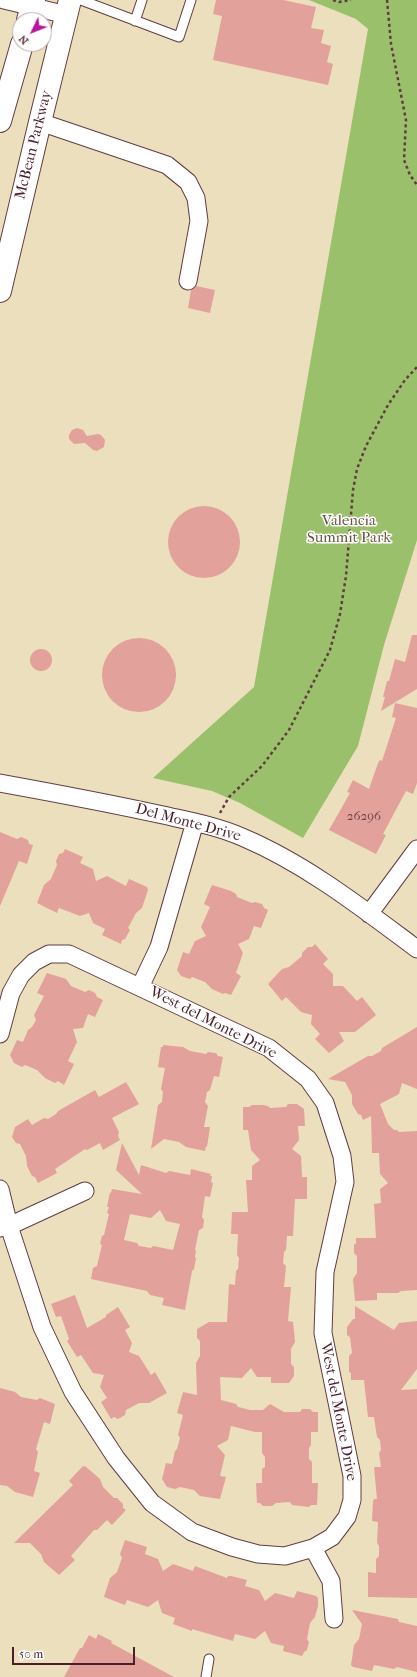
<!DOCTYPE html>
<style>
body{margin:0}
#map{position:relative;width:417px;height:1677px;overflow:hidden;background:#ecdfbd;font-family:"IM FELL French Canon",serif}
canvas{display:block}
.north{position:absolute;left:12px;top:12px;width:40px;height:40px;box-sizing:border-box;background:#fff;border:1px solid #b7a5aa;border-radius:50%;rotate:227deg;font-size:11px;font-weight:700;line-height:16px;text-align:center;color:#4a1f2b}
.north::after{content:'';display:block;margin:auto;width:14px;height:18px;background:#b5179e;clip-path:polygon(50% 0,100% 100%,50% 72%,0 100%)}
.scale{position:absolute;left:12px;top:1647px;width:123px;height:18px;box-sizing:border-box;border:2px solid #4a1f2b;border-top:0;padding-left:5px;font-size:12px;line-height:14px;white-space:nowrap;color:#4a1f2b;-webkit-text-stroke:3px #fff;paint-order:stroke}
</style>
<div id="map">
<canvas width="417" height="1677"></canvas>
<div class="north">N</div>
<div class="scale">50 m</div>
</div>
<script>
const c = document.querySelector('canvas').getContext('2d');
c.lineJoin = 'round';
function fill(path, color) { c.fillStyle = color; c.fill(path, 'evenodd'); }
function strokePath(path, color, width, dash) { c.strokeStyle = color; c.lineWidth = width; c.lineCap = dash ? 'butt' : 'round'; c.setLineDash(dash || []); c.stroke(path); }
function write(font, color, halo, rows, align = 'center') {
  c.font = font + ' "IM FELL French Canon",serif'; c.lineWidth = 3; c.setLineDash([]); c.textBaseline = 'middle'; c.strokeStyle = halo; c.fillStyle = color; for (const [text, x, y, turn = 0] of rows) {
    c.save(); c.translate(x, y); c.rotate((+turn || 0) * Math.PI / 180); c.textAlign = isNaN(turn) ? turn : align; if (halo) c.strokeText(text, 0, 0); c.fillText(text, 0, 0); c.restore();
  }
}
const green = new Path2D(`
 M 309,0 L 417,0 L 417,540 L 384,645 L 358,746 L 303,838 L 240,803 L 212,791 L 153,778 L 254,687 L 368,29 L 356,19 Z`);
const building = new Path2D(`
 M 216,0 L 283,0 L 316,7 L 311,28 L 324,30 L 321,43 L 331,46 L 327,62 L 333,64 L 328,85 L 213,60 L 222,16 L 213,14 Z
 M 196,286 L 215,290 L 210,313 L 188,308 L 191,290 Z
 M 77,428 L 83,430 L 87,436 L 98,434 L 101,435 L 105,440 L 104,447 L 97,451 L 93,450 L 85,443 L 74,444 L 69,439 L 69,435 L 72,430 Z
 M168 542a36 36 0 1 1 72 0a36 36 0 1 1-72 0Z
 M 412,635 L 417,635 L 417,689 L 381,711 L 385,697 L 383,697 L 387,681 L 389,681 L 395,659 L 405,662 Z
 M102 675a37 37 0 1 1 74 0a37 37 0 1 1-74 0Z
 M30 660a11 11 0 1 1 22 0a11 11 0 1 1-22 0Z
 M 395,703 L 417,708 L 417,783 L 413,794 L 406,791 L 383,834 L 386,835 L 376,854 L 329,830 L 350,793 L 347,792 L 353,780 L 369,789 L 378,763 L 380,760 L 382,761 L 396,718 L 392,717 Z
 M 0,832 L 17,839 L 21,837 L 28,840 L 29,844 L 33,845 L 27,864 L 19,861 L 0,906 Z
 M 65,849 L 83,857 L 80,863 L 93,869 L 96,881 L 107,876 L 126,886 L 129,879 L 147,887 L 148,890 L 142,908 L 136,913 L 128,928 L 130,930 L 125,939 L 122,940 L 121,944 L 102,935 L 105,929 L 93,923 L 89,913 L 80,916 L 59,908 L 57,913 L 37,903 L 44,885 L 51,879 L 57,865 L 56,861 L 59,854 L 63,853 Z
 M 212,885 L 231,891 L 236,894 L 237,897 L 252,903 L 255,902 L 262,904 L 264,908 L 268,910 L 261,928 L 254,926 L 249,939 L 238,944 L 243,953 L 236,973 L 241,976 L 231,995 L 225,993 L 223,994 L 212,989 L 205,982 L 192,977 L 190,979 L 181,976 L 177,970 L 183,952 L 189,954 L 195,941 L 206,936 L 201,927 L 210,907 L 204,904 Z
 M 315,944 L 328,959 L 323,964 L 333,974 L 333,986 L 343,986 L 357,1001 L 362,997 L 376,1015 L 355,1032 L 339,1032 L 344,1041 L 329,1053 L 315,1039 L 320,1034 L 311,1024 L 312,1015 L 301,1012 L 286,997 L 282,1001 L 268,984 L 282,969 L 289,967 L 302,956 L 302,953 L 308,947 L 312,947 Z
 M 47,973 L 66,979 L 71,986 L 85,992 L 89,990 L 95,993 L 97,997 L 103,1000 L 95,1017 L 88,1014 L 83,1028 L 73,1029 L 77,1042 L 68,1061 L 74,1064 L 64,1085 L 58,1081 L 55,1083 L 45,1078 L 37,1070 L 25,1065 L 22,1067 L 14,1063 L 10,1055 L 17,1040 L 23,1042 L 28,1030 L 32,1027 L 36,1020 L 34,1015 L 44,996 L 37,993 Z
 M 417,1027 L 417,1089 L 402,1083 L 399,1094 L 380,1104 L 388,1124 L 394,1130 L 397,1130 L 399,1132 L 417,1131 L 417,1290 L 401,1291 L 398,1293 L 377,1293 L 377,1300 L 355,1301 L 353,1279 L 357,1273 L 357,1256 L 354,1253 L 354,1245 L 356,1243 L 356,1238 L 376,1238 L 374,1204 L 381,1203 L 380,1189 L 388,1183 L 380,1174 L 379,1153 L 372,1153 L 371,1116 L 363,1120 L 361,1115 L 358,1114 L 352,1104 L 352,1095 L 345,1082 L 328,1079 L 368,1056 L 372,1056 L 381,1051 L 382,1048 Z
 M 163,1045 L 183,1047 L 190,1051 L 206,1054 L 208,1052 L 216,1053 L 218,1056 L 223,1057 L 219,1077 L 214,1076 L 210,1090 L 207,1092 L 205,1102 L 208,1106 L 204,1127 L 210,1127 L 207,1147 L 206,1146 L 205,1151 L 186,1147 L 179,1142 L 164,1139 L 151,1149 L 158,1105 L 162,1102 L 163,1092 L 161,1089 L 165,1068 L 158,1067 L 161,1047 L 163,1047 Z
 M 126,1082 L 139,1104 L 112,1118 L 119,1132 L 118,1136 L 120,1140 L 103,1150 L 100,1143 L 87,1150 L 85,1149 L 55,1169 L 57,1173 L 38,1183 L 35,1177 L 32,1176 L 27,1166 L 26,1156 L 20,1144 L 16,1143 L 12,1137 L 15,1127 L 28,1119 L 32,1125 L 44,1118 L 48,1119 L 56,1114 L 58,1111 L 95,1090 L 99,1097 Z
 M 288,1104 L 297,1104 L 304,1109 L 305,1126 L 298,1126 L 299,1140 L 292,1149 L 301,1156 L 302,1177 L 307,1177 L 307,1199 L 295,1199 L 293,1236 L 287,1236 L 286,1250 L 284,1252 L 283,1263 L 286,1266 L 284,1287 L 291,1287 L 288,1321 L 293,1322 L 294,1331 L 295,1342 L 291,1349 L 291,1364 L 294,1367 L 294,1376 L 289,1383 L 271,1383 L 271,1377 L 257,1377 L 251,1368 L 242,1378 L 220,1377 L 221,1400 L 236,1404 L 238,1407 L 250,1410 L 263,1410 L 270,1404 L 284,1412 L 300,1412 L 302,1409 L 310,1409 L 313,1412 L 318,1412 L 318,1432 L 311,1432 L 311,1445 L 309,1448 L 309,1459 L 312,1462 L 312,1483 L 318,1483 L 317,1505 L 311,1505 L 309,1507 L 292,1505 L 290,1502 L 276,1503 L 272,1506 L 263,1506 L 260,1503 L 257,1503 L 256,1483 L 262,1483 L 262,1469 L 265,1467 L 265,1457 L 262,1453 L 262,1432 L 255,1432 L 231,1426 L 228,1440 L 217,1446 L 225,1455 L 220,1476 L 226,1477 L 220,1499 L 200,1496 L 194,1490 L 180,1487 L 175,1489 L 167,1487 L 162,1479 L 166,1463 L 172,1464 L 175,1451 L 177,1449 L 180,1438 L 178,1435 L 183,1415 L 177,1413 L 183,1392 L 197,1395 L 196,1363 L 200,1356 L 200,1341 L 197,1338 L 197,1329 L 209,1322 L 227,1322 L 229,1284 L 235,1285 L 236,1271 L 238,1269 L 239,1258 L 237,1255 L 238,1234 L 231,1234 L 232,1212 L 248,1212 L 246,1180 L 252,1180 L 252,1166 L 260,1160 L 251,1150 L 248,1130 L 243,1130 L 243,1107 L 249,1107 L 252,1105 L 263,1105 L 268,1106 L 270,1108 L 286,1107 Z
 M 122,1143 L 139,1175 L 141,1165 L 166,1173 L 169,1171 L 190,1175 L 191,1169 L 211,1174 L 210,1176 L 212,1176 L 211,1182 L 213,1183 L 210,1197 L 205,1196 L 202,1217 L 204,1220 L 203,1228 L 199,1230 L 195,1250 L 196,1250 L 195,1257 L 196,1258 L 194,1269 L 192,1271 L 185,1310 L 162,1305 L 164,1298 L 150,1295 L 147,1291 L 91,1279 L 93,1268 L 97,1266 L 102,1245 L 100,1244 L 102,1236 L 104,1235 L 109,1214 L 107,1213 L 109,1207 L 107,1207 L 110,1192 L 111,1193 L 112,1189 L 142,1194 L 116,1170 ZM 160,1210 L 166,1221 L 180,1224 L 173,1250 L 153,1246 L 151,1248 L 139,1246 L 137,1243 L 124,1240 L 130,1214 L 151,1218 Z
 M 75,1295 L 87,1328 L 106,1317 L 106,1315 L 118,1307 L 130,1327 L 125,1330 L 132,1343 L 129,1352 L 139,1356 L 151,1375 L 155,1372 L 167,1393 L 149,1403 L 139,1403 L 126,1410 L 125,1415 L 118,1419 L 114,1417 L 111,1419 L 101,1402 L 107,1398 L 100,1387 L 104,1375 L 93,1373 L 81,1355 L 77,1357 L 67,1341 L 69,1339 L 61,1316 L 56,1317 L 51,1304 Z
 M 355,1306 L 394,1330 L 399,1323 L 417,1321 L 417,1369 L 401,1390 L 417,1389 L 417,1598 L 368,1597 L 368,1572 L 376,1573 L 376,1559 L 379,1556 L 379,1546 L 377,1543 L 378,1522 L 372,1521 L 373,1501 L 374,1499 L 377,1499 L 374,1467 L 381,1467 L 379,1453 L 381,1450 L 380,1440 L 377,1437 L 374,1417 L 368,1417 L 364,1380 L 351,1380 L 351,1373 L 349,1372 L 349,1356 L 352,1353 L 350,1337 L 347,1335 L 347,1327 L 353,1319 L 355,1319 Z
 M 0,1388 L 15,1392 L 21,1397 L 37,1400 L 40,1398 L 55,1404 L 50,1424 L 44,1422 L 36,1449 L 38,1452 L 34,1471 L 40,1473 L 33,1497 L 15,1492 L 7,1486 L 0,1485 Z
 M 83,1466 L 84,1467 L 85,1466 L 100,1479 L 103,1487 L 114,1498 L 117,1498 L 123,1504 L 123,1508 L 126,1510 L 112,1525 L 107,1520 L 97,1530 L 94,1530 L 71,1556 L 75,1560 L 59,1575 L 44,1562 L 41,1554 L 30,1543 L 14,1543 L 73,1485 L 69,1481 Z
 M 125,1540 L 147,1547 L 145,1554 L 158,1559 L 163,1571 L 173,1564 L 193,1571 L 195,1566 L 227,1578 L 228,1576 L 231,1576 L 247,1580 L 245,1586 L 259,1590 L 265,1601 L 275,1593 L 294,1598 L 297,1591 L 316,1596 L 318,1598 L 318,1606 L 315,1617 L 310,1623 L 307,1639 L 309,1642 L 307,1650 L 304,1652 L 302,1656 L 283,1651 L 284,1646 L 271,1643 L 265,1631 L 255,1639 L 235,1634 L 233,1641 L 192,1629 L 192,1631 L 173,1624 L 175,1618 L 162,1613 L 158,1600 L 148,1607 L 127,1600 L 125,1605 L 104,1597 L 110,1578 L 117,1572 L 122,1558 L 120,1554 Z
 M 352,1610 L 398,1619 L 399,1622 L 417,1626 L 417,1672 L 397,1667 L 394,1669 L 374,1665 L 372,1671 L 353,1667 L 351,1665 L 354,1645 L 359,1639 L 362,1624 Z
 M 98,1634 L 112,1641 L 111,1643 L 174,1677 L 64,1677 L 80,1648 L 82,1648 L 89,1635 L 96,1639 Z`);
const path = new Path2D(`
 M 333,0 L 339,2 L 351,0
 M 387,0 L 391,44 L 406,120 L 404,160 L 410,175 L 417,185
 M 220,813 L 229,797 L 262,766 L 289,730 L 330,650 L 340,614 L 346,576 L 353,490 L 357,469 L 366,446 L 388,405 L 405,380 L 417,367`);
const service = new Path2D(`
 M 81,0 L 179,37 L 191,0
 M 135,21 L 142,0
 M 206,1677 L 209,1659`);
const minor = new Path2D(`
 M 4,0 L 67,15
 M 40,122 L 167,165 L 188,182 L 196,198 L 199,221 L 188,281
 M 0,783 C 55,793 109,803 163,815 C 189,821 217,826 242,837 C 306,864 362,908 417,949
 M 369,914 L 417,849
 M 140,987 L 159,947 L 195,822
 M 0,1034 L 11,993 L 21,975 L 34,962 L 49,954 L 69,954 L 269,1048 L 308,1079 L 325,1103 L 342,1156 L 345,1182 L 325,1272 L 323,1333 L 352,1476 L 352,1500 L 347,1517 L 332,1537 L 313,1548 L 285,1556 L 258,1554 L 232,1547 L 192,1532 L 152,1503 L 116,1458 L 73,1392 L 42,1327 L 9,1226 L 0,1189
 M 0,1228 L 9,1226 L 85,1191
 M 313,1548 L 331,1581 L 334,1619`);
const secondary = new Path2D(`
 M 28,20 L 34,0
 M 0,121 L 22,44
 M 0,291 L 40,122 L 70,0`);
const numberNames = [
 ["26296",364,817]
];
const streetNames = [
 ["McBean Parkway",34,145,-76],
 ["Del Monte Drive",188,823,15],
 ["West del Monte Drive",213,1023,27],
 ["West del Monte Drive",338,1412,79]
];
const parkNames = [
 ["Valencia",349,521],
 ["Summit Park",349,538]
];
fill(green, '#9ac06b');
fill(building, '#e2a19b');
strokePath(service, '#623c41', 11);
strokePath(minor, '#623c41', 19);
strokePath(secondary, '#623c41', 24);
strokePath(path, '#623c41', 2.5, [3, 3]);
strokePath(service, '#fff', 9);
strokePath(minor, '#fff', 17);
strokePath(secondary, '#fff', 22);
write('13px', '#704047', null, numberNames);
write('15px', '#4a1f2b', '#fff', streetNames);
write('15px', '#665741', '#fff', parkNames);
</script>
